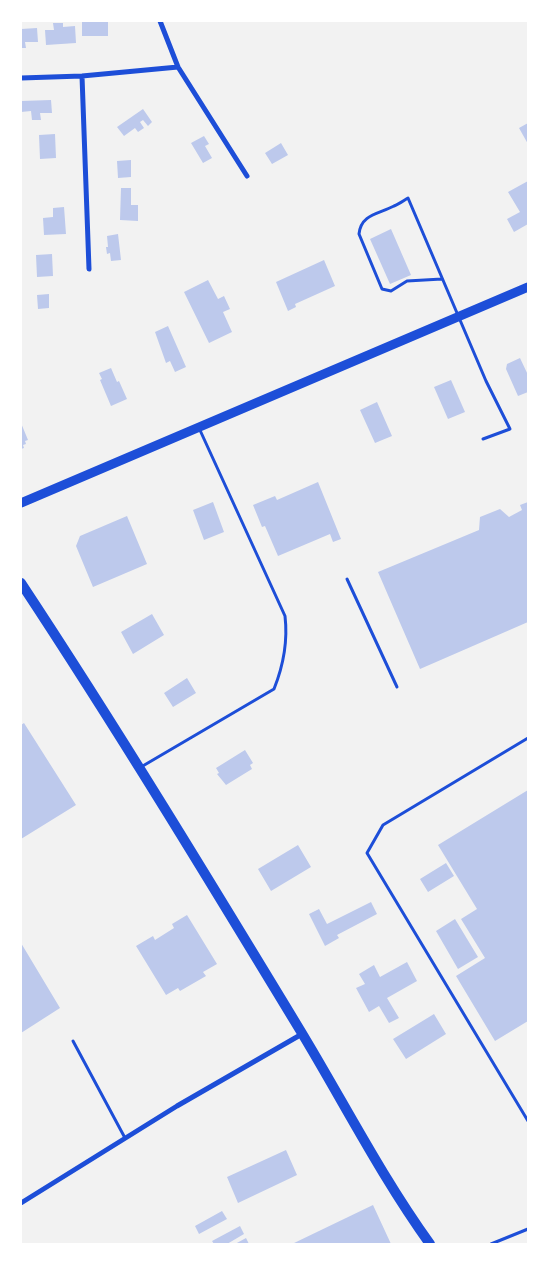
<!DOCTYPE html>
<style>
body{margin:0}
#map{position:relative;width:549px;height:1265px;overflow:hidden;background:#f2f2f2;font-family:Helvetica,sans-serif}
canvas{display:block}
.frame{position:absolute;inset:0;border:22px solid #fff;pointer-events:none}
</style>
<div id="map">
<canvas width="549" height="1265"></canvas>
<div class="frame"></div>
</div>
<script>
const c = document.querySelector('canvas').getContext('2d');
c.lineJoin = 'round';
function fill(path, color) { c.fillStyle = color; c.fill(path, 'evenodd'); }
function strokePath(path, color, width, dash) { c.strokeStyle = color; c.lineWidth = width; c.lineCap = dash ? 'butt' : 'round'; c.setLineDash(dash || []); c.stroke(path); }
const building = new Path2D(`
 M 82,21 L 108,21 L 108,36 L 82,36 Z
 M 53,23 L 63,23 L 63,27 L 75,26 L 76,43 L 46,45 L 45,30 L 54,30 Z
 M 37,28 L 38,42 L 25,42 L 26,48 L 21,48 L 21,29 Z
 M 51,100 L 52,113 L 40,113 L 41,120 L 32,120 L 31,111 L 21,112 L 21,101 Z
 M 143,109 L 152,122 L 148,126 L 143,120 L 140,122 L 144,128 L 138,132 L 135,128 L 124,136 L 117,127 Z
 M 528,123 L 528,144 L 519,128 Z
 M 55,134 L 56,158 L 40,159 L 39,135 Z
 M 204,136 L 209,144 L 205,146 L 212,158 L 203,163 L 191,143 Z
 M 281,143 L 288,155 L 272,164 L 265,153 Z
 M 131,160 L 131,177 L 118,178 L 117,161 Z
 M 528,181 L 528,224 L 514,232 L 507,219 L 520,212 L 508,192 Z
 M 121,188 L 131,188 L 131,205 L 138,205 L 138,221 L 120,220 Z
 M 64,207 L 66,234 L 44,235 L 43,218 L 53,217 L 53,208 Z
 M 391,229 L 411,275 L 390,284 L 370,239 Z
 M 118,234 L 121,260 L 111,261 L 110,253 L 107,254 L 106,247 L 108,247 L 107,236 Z
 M 52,254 L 53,276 L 37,277 L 36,255 Z
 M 324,260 L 335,286 L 295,304 L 296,307 L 288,311 L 276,282 Z
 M 208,280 L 218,299 L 224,296 L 230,309 L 223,312 L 232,332 L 209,343 L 184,292 Z
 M 49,294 L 49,308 L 38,309 L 37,295 Z
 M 168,326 L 186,367 L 175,372 L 170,361 L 166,363 L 155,332 Z
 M 520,358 L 528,375 L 528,392 L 518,396 L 506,369 L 507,364 Z
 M 111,368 L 117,382 L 119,381 L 127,399 L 111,406 L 100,380 L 102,379 L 99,373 Z
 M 451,380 L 465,412 L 448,419 L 434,387 Z
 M 377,402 L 392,436 L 375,443 L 360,410 Z
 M 21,423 L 28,440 L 25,441 L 26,444 L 23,445 L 24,448 L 21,449 Z
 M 318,482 L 341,539 L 333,542 L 330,534 L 278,556 L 265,526 L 262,527 L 253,505 L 275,496 L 277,500 Z
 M 213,502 L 224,532 L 204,540 L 193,510 Z
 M 528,502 L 528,622 L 420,669 L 378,572 L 479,530 L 480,517 L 500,509 L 509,517 L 522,510 L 520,505 Z
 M 127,516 L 147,564 L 93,587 L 76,546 L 80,536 Z
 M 152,614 L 164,635 L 133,654 L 121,632 Z
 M 187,678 L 196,693 L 173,707 L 164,693 Z
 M 24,723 L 76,805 L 21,839 L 21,725 Z
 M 245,750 L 253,763 L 250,765 L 252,769 L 226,785 L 217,774 L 219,773 L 216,768 Z
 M 528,790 L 528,1021 L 495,1041 L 456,976 L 485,958 L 461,919 L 477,909 L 438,845 Z
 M 298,845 L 311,867 L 271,891 L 258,869 Z
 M 446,863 L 454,876 L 428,892 L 420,879 Z
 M 371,902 L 377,914 L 337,935 L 339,938 L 325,946 L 309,914 L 319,909 L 327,924 Z
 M 187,915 L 217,964 L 203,972 L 206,976 L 180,991 L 178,988 L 166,995 L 136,946 L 153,936 L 155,940 L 174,928 L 172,924 Z
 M 455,919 L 478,957 L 458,969 L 436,931 Z
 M 21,943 L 60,1008 L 21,1033 Z
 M 407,962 L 417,981 L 387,998 L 399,1018 L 389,1023 L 379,1006 L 369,1012 L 356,988 L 365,984 L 359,974 L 374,965 L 380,977 Z
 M 434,1014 L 446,1034 L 406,1059 L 393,1039 Z
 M 286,1150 L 297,1175 L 238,1203 L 227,1177 Z
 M 373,1205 L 391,1244 L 292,1244 Z
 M 222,1211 L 227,1219 L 199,1234 L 195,1226 Z
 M 240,1226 L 244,1234 L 227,1244 L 214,1244 L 212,1241 Z
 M 246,1238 L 249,1244 L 235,1244 Z`);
const service = new Path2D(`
 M 442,279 L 407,281 L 391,291 L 382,289 L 359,234 C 361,214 379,214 394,206 C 399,204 403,201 408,198 L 486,381 L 510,429 L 483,439
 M 347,579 L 397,687
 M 528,738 L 383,825 L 367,853 L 528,1121
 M 141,767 L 274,689 C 284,664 288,642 285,616 L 199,428
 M 73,1041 L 125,1138
 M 491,1244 L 528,1229`);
const minor = new Path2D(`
 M 160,21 L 178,67 L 247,176
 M 82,76 L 89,269
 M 21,78 L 82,76 L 178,67
 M 21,1203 L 177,1106 L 302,1034`);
const primary = new Path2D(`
 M 21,503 L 528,287`);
const trunk = new Path2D(`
 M 21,583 C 118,730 209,880 300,1030 C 343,1101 381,1176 430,1244`);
fill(building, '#bdc9ec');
strokePath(service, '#1d4ed8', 3);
strokePath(minor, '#1d4ed8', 5);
strokePath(primary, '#1d4ed8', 9);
strokePath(trunk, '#1d4ed8', 10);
</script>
